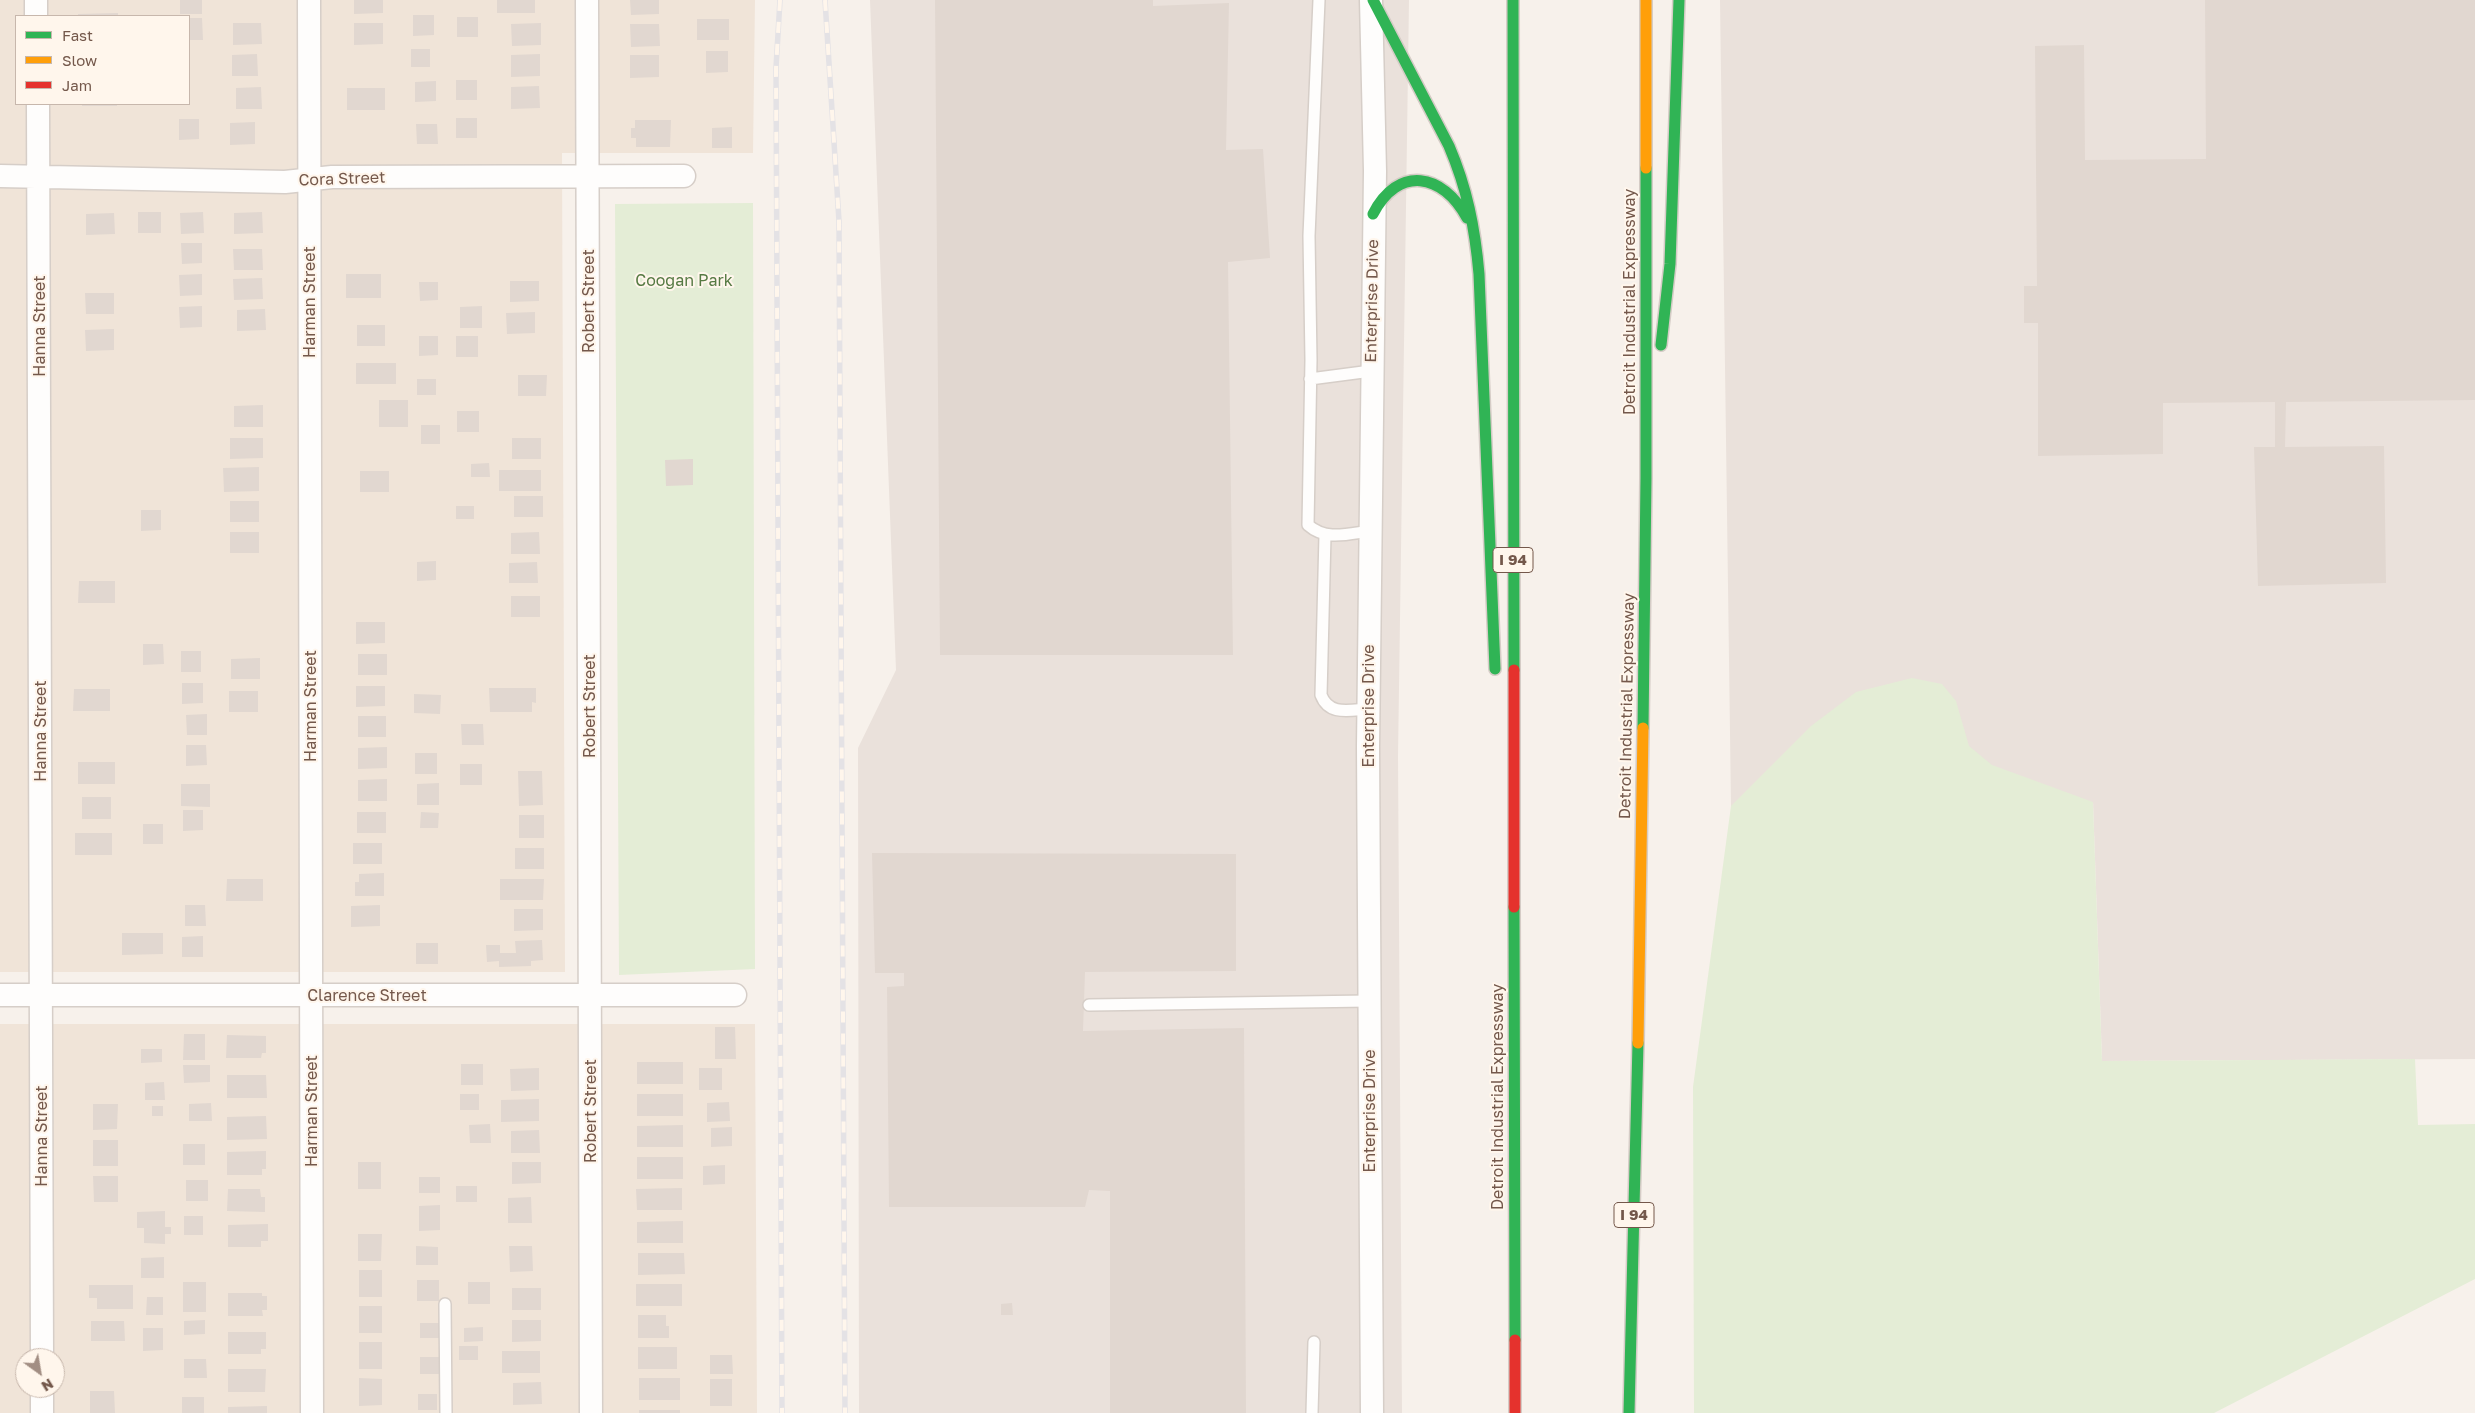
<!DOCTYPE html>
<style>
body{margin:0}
#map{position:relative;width:2475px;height:1413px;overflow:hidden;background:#f7f1eb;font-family:"Golos Text",sans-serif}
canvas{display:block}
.legend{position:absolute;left:15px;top:15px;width:175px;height:90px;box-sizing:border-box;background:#fff6ec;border:1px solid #c7b7ac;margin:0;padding:6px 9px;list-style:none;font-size:15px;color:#74584b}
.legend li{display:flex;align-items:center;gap:10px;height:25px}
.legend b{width:25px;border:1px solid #c7b7ac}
.north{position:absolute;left:15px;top:1348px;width:50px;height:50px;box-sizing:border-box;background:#fff6ec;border:1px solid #c7b7ac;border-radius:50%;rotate:148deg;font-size:14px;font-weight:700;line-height:20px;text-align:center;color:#74584b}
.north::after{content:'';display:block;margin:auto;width:18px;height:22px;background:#a28e83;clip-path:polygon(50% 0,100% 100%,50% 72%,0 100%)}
</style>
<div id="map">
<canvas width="2475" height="1413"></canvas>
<ul class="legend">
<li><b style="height:6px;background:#30b455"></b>Fast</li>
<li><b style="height:6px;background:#ff9f0a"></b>Slow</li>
<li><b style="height:6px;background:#e5322d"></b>Jam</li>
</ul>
<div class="north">N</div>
</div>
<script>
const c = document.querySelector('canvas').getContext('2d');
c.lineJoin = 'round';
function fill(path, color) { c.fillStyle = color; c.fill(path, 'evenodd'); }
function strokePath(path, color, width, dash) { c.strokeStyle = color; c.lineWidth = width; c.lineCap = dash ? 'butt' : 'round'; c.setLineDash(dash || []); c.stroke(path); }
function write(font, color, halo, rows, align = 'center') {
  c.font = font + ' "Golos Text",sans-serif'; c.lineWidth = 4; c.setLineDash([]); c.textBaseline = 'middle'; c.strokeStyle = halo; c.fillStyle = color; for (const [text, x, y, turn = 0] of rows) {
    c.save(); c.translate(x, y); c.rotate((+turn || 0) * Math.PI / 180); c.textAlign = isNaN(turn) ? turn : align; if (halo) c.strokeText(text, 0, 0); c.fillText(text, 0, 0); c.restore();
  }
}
const residential = new Path2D(`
 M 0,0 L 755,0 L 753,153 L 562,153 L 565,972 L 0,972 ZM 16,16 L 189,16 L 189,104 L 16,104 Z
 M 0,1024 L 755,1024 L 757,1413 L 0,1413 ZM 25,1358 L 55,1358 L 55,1388 L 25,1388 Z`);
const industrial = new Path2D(`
 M 870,0 L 1409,0 L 1398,756 L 1402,1413 L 859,1413 L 858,748 L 896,670 Z
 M 1720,0 L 2475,0 L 2475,1059 L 2102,1061 L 2093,802 L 1731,806 Z`);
const green = new Path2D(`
 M 753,203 L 755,969 L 619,975 L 615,204 Z
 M 1912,678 L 1942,684 L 1956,701 L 1969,746 L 1992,765 L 2093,802 L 2102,1061 L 2415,1059 L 2418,1125 L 2475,1124 L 2475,1279 L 2214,1413 L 1694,1413 L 1693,1087 L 1731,806 L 1811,726 L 1856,692 Z`);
const building = new Path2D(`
 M 180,0 L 202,0 L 202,14 L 180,14 Z
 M 354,0 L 383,0 L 383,13 L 354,14 Z
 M 497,0 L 535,0 L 535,13 L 497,13 Z
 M 630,0 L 659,0 L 659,14 L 631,15 Z
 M 935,0 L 1153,0 L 1153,6 L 1229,3 L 1226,150 L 1263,149 L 1270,258 L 1228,262 L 1233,655 L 940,655 Z
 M 2205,0 L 2475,0 L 2475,400 L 2286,402 L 2285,447 L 2384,446 L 2386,583 L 2258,586 L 2254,447 L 2275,447 L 2275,402 L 2163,403 L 2163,454 L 2038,456 L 2038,323 L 2024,323 L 2024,286 L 2037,286 L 2035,46 L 2084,45 L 2085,160 L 2206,159 Z
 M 118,13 L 118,16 L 78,16 L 78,14 Z
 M 413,15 L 434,15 L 434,35 L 413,36 Z
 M 457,17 L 478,17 L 478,37 L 457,37 Z
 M 189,18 L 202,18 L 203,40 L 189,40 Z
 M 697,19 L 729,19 L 729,40 L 697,40 Z
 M 233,23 L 261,23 L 262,44 L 233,45 Z
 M 354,23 L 383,23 L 383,44 L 354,45 Z
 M 541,23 L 541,45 L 512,46 L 511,24 Z
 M 630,24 L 659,24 L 660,46 L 631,47 Z
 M 411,49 L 430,49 L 430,67 L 411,67 Z
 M 706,51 L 728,51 L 728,72 L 706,73 Z
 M 257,54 L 258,76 L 232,76 L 232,55 Z
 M 540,54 L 540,76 L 511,77 L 511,55 Z
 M 630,55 L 659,55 L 659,77 L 630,78 Z
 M 456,80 L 477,80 L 477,100 L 456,100 Z
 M 436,81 L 436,101 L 415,102 L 415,82 Z
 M 539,86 L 540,108 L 511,109 L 511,87 Z
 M 261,87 L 262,109 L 236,109 L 236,88 Z
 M 347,88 L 385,88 L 385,110 L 347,110 Z
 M 82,104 L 117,104 L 117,106 L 82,106 Z
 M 456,118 L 477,118 L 477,138 L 456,138 Z
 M 179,119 L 199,119 L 199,139 L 179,140 Z
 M 635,120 L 671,120 L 670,147 L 636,147 L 636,138 L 631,138 L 631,128 L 635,128 Z
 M 255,122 L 255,144 L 230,145 L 230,123 Z
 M 416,124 L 437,124 L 438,144 L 417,144 Z
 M 732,127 L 732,148 L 712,148 L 712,128 Z
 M 138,212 L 161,212 L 161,233 L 138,233 Z
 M 203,212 L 204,233 L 181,234 L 180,213 Z
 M 262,212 L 263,233 L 234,234 L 234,213 Z
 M 114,213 L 115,234 L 86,235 L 86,214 Z
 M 181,243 L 202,243 L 202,263 L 182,264 Z
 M 233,249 L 262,249 L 263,270 L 234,270 Z
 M 202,274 L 202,295 L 180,296 L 179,275 Z
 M 346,274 L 381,274 L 381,298 L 346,298 Z
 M 262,278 L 263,299 L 234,300 L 233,279 Z
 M 510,281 L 539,281 L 539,301 L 510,302 Z
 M 419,282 L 438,282 L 438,300 L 420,301 Z
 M 85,293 L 114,293 L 114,314 L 86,314 Z
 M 202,306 L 202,327 L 180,328 L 179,307 Z
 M 482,306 L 482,328 L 460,328 L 460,307 Z
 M 265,309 L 266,330 L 237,331 L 237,310 Z
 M 535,312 L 535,333 L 507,334 L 506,313 Z
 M 357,325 L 385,325 L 385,346 L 357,346 Z
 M 114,329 L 114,350 L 86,351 L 85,330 Z
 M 419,336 L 438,336 L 438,355 L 419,356 Z
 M 456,336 L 478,336 L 478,357 L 456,357 Z
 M 356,363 L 396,363 L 396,384 L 356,384 Z
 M 518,375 L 547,375 L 546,396 L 518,396 Z
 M 417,379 L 436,379 L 436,395 L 417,395 Z
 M 379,400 L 408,400 L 408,427 L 379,427 Z
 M 263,405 L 263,427 L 234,427 L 234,406 Z
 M 457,411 L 479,411 L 479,432 L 457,432 Z
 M 421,425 L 440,425 L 440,444 L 421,444 Z
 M 230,438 L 263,438 L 263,458 L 230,459 Z
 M 512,438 L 541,438 L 541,459 L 512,459 Z
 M 693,459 L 693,485 L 666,486 L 665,460 Z
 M 489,463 L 490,477 L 471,477 L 471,464 Z
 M 259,467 L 259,491 L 224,492 L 223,468 Z
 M 499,470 L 541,470 L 541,491 L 499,491 Z
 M 360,471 L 389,471 L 389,492 L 360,492 Z
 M 514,496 L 543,496 L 543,517 L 514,517 Z
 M 230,501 L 259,501 L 259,522 L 230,522 Z
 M 456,506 L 474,506 L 474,519 L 456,519 Z
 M 141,510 L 161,510 L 161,530 L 141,531 Z
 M 230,532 L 259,532 L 259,553 L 230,553 Z
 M 539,532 L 540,554 L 511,554 L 511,533 Z
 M 436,561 L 436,580 L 417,581 L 417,562 Z
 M 537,562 L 538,583 L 509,583 L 509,563 Z
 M 79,581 L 115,581 L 115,603 L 78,603 Z
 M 511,596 L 540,596 L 540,617 L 511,617 Z
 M 356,622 L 385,622 L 385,643 L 356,644 Z
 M 143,644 L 163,644 L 164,664 L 143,665 Z
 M 181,651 L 201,651 L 201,672 L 181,672 Z
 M 358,654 L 387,654 L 387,675 L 358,675 Z
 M 260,658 L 260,679 L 231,679 L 231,659 Z
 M 182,683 L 203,683 L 203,703 L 182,704 Z
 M 356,686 L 385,686 L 385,706 L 356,707 Z
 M 489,688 L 536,688 L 536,703 L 532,702 L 532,712 L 490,712 Z
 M 74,689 L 110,689 L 110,711 L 73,711 Z
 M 229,691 L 258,691 L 258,712 L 229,712 Z
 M 414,694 L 441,695 L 440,714 L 414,713 Z
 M 207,714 L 207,735 L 187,735 L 186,715 Z
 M 358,716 L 386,716 L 386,737 L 358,737 Z
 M 461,724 L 483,724 L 484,745 L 462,745 Z
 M 186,745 L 206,745 L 207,765 L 186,766 Z
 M 387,747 L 387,768 L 358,769 L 358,748 Z
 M 415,753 L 437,753 L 437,774 L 415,774 Z
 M 78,762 L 115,762 L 115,784 L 78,784 Z
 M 460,764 L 482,764 L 482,785 L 460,785 Z
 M 518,771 L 542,771 L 543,805 L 519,806 Z
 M 387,779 L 387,801 L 358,801 L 358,780 Z
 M 439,783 L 439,805 L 417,805 L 417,784 Z
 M 181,784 L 210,784 L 210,807 L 181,806 Z
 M 82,797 L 111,797 L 111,819 L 82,819 Z
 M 183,810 L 203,810 L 203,830 L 183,831 Z
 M 357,812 L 386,812 L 386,833 L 357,833 Z
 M 421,812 L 439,813 L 438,828 L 420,828 Z
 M 519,815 L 544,815 L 544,838 L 519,838 Z
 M 143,824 L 163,824 L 163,844 L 143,844 Z
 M 75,833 L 112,833 L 112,855 L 75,855 Z
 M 353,843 L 382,843 L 382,864 L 353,864 Z
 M 515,848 L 544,848 L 544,869 L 515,869 Z
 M 872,853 L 1236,854 L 1236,971 L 1085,972 L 1083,1031 L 1244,1028 L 1246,1413 L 1110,1413 L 1110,1191 L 1089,1190 L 1085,1207 L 889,1207 L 887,987 L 904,986 L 904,973 L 875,973 Z
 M 384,873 L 384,896 L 355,896 L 355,882 L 359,882 L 359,874 Z
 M 227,879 L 263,879 L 263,901 L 226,901 Z
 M 500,879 L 544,879 L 543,900 L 500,900 Z
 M 185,905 L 205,905 L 206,926 L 185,926 Z
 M 380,905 L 380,926 L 351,927 L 351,906 Z
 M 514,909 L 543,909 L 543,930 L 514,931 Z
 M 122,933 L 163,933 L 163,954 L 122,955 Z
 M 203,936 L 203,957 L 182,957 L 182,937 Z
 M 542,940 L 543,960 L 531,961 L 531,966 L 499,967 L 499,961 L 487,962 L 486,945 L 500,945 L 500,953 L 516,953 L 515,941 Z
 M 416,943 L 438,943 L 438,964 L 416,964 Z
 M 715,1027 L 735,1027 L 736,1059 L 715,1059 Z
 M 184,1034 L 205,1034 L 205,1060 L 183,1060 Z
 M 227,1035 L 266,1036 L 266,1053 L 262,1053 L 261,1058 L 226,1058 Z
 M 141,1049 L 162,1049 L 162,1062 L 141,1063 Z
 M 637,1062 L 683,1062 L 683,1084 L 637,1084 Z
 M 461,1064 L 483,1064 L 483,1085 L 461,1085 Z
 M 183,1065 L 210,1065 L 210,1082 L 184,1083 Z
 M 539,1068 L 539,1090 L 511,1091 L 510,1069 Z
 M 699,1068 L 722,1068 L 722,1090 L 699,1090 Z
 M 227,1075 L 266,1075 L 267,1098 L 227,1098 Z
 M 164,1082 L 165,1100 L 145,1100 L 145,1083 Z
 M 460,1094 L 479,1094 L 479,1110 L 460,1110 Z
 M 637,1094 L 683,1094 L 683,1116 L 637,1116 Z
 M 539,1099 L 539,1121 L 501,1122 L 501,1100 Z
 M 729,1102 L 730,1121 L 707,1122 L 707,1103 Z
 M 211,1103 L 212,1121 L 189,1121 L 189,1104 Z
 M 93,1104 L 118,1104 L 117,1129 L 93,1130 Z
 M 152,1106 L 163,1106 L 163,1116 L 152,1116 Z
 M 266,1116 L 267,1139 L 227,1140 L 227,1117 Z
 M 490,1124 L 491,1143 L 470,1143 L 469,1125 Z
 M 683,1125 L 683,1147 L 637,1147 L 637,1126 Z
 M 732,1127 L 732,1146 L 711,1147 L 711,1128 Z
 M 539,1130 L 540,1153 L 511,1153 L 511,1131 Z
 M 93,1140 L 118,1140 L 118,1166 L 93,1166 Z
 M 183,1144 L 205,1144 L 205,1165 L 183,1165 Z
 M 266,1151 L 266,1169 L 262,1169 L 262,1175 L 227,1175 L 227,1152 Z
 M 637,1157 L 683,1157 L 683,1179 L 637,1179 Z
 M 358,1162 L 381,1162 L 381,1189 L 358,1189 Z
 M 512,1162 L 541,1162 L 541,1183 L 512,1184 Z
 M 725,1165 L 725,1184 L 703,1185 L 703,1166 Z
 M 93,1176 L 118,1176 L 118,1202 L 94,1202 Z
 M 419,1177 L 440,1177 L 440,1193 L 419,1193 Z
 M 186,1180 L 208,1180 L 208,1201 L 186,1201 Z
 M 456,1186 L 477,1186 L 477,1202 L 456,1202 Z
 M 682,1188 L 682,1210 L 637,1210 L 636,1189 Z
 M 228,1189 L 260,1189 L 261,1197 L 265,1197 L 265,1212 L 227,1211 Z
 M 531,1197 L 532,1223 L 508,1223 L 508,1198 Z
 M 440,1205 L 440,1230 L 419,1231 L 419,1206 Z
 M 165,1211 L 165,1227 L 171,1227 L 171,1234 L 165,1234 L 165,1244 L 144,1243 L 144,1228 L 137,1228 L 137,1212 Z
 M 184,1216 L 203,1216 L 203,1235 L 184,1235 Z
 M 683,1221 L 683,1243 L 637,1243 L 637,1222 Z
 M 268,1224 L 268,1241 L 261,1241 L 261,1247 L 228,1247 L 228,1225 Z
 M 358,1234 L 382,1234 L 381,1261 L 358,1261 Z
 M 416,1246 L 438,1247 L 438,1265 L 416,1265 Z
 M 509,1246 L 532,1246 L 533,1271 L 510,1272 Z
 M 638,1253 L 684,1253 L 685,1274 L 638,1275 Z
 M 164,1257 L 164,1278 L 141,1278 L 141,1258 Z
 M 359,1270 L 382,1270 L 382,1297 L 359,1297 Z
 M 417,1280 L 439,1280 L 439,1301 L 417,1301 Z
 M 183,1282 L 206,1282 L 206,1312 L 183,1312 Z
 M 468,1282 L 490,1282 L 490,1304 L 468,1304 Z
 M 636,1284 L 682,1284 L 682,1306 L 636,1306 Z
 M 89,1285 L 133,1285 L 133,1309 L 97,1309 L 97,1298 L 89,1298 Z
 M 512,1288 L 541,1288 L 541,1310 L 512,1310 Z
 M 228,1293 L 262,1293 L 262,1296 L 267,1296 L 267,1310 L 262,1310 L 263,1316 L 228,1316 Z
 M 147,1297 L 163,1297 L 163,1315 L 146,1315 Z
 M 1012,1303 L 1013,1315 L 1001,1315 L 1001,1304 Z
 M 359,1306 L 382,1306 L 382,1333 L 359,1333 Z
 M 638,1315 L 666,1315 L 666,1326 L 669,1326 L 669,1338 L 638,1338 Z
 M 205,1320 L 205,1334 L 184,1335 L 184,1321 Z
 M 512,1320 L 541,1320 L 541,1341 L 512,1342 Z
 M 91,1321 L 124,1321 L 125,1341 L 91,1341 Z
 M 420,1323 L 439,1323 L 439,1338 L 420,1338 Z
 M 483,1327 L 483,1341 L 464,1342 L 464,1328 Z
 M 143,1328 L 163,1328 L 163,1350 L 143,1351 Z
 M 228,1332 L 266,1332 L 266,1349 L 261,1349 L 261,1354 L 228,1354 Z
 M 359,1342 L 382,1342 L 382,1369 L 359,1369 Z
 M 459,1346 L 478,1346 L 478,1360 L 459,1360 Z
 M 638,1347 L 677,1347 L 677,1369 L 638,1369 Z
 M 502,1351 L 540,1351 L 540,1373 L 502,1373 Z
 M 710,1355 L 732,1355 L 733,1374 L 710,1374 Z
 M 420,1357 L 439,1357 L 439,1374 L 420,1374 Z
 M 184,1359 L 206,1359 L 207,1378 L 184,1378 Z
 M 228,1369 L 266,1369 L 265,1392 L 228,1392 Z
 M 359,1378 L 382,1379 L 382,1405 L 359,1406 Z
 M 639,1378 L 680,1378 L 680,1400 L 639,1400 Z
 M 710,1379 L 732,1379 L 732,1406 L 710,1406 Z
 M 541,1382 L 542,1404 L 513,1405 L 513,1383 Z
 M 90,1391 L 114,1391 L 115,1413 L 90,1413 Z
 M 418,1394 L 437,1394 L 437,1410 L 418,1410 Z
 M 182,1397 L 204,1397 L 204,1413 L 182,1413 Z
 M 267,1406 L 267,1413 L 228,1413 L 228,1407 Z
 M 639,1410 L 680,1410 L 680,1413 L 639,1413 Z`);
const lane = new Path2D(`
 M 1319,0 L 1309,236 L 1311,360 L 1308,525 C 1326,541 1347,534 1370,531
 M 1310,379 L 1371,371
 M 1325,535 L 1321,695 C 1329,716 1349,710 1368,709
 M 1089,1005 L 1369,1001
 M 445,1304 L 446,1413
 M 1312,1413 L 1314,1342`);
const street = new Path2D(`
 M 36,0 L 36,16
 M 309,0 L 312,1413
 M 587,0 L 591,1413
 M 1371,0 L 1375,171 L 1368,746 L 1372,1413
 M 38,104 L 42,1358
 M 0,176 L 285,182 L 332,177 L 684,176
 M 0,995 L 735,995
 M 42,1388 L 42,1413`);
const fast = new Path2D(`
 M 1373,0 L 1449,146 C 1467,188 1475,228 1479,274 L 1495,669
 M 1513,0 L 1514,670
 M 1373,214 C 1398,165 1443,173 1467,218
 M 1661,345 L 1670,264 L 1679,0
 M 1643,728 L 1646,478 L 1646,168
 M 1514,907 L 1515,1340
 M 1629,1413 L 1638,1043`);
const slow = new Path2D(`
 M 1646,0 L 1646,168
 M 1638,1043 L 1643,728`);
const jam = new Path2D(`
 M 1514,670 L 1514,907
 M 1515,1340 L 1515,1413`);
const rail = new Path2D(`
 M 780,0 L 776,68 L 782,1413
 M 825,0 L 839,221 L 845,1413`);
const shields = [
 [1513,560,40],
 [1634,1215,40]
];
const shieldNames = [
 ["I 94",1513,560],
 ["I 94",1634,1215]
];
const streetNames = [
 ["Cora Street",342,179,-2],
 ["Robert Street",589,301,-90],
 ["Enterprise Drive",1372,301,-89],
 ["Harman Street",310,302,-90],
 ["Detroit Industrial Expressway",1630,302,-90],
 ["Hanna Street",40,326,-90],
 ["Harman Street",311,706,-90],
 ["Robert Street",590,706,-90],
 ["Enterprise Drive",1369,706,-90],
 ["Detroit Industrial Expressway",1627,706,-89],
 ["Hanna Street",41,731,-90],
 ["Clarence Street",367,996],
 ["Detroit Industrial Expressway",1498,1097,-90],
 ["Harman Street",312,1111,-90],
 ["Robert Street",591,1111,-90],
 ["Enterprise Drive",1370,1111,-90],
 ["Hanna Street",42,1136,-90]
];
const parkNames = [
 ["Coogan Park",684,281]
];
fill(residential, '#f0e4d8');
fill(industrial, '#eae1db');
fill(green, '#e4edd6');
fill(building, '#e1d7d0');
strokePath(lane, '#d6cec8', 14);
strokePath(street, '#d6cec8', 25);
strokePath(fast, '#d5ccc6', 14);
strokePath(slow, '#d5ccc6', 14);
strokePath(jam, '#d5ccc6', 14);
strokePath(lane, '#fefdfc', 11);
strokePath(street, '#fefdfc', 22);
strokePath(fast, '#30b455', 11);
strokePath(slow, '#ff9f0a', 11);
strokePath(jam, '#e5322d', 11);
strokePath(rail, '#e4e2e5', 5.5);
strokePath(rail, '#fff6ec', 4, [11]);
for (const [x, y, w] of shields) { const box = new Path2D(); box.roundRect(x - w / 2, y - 12.5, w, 25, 4); c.fillStyle = '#fff6ec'; c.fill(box); strokePath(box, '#74584b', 1); }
write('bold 15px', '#74584b', null, shieldNames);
write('16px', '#74584b', '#fff6ec', streetNames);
write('16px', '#567a43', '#fff6ec', parkNames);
</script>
